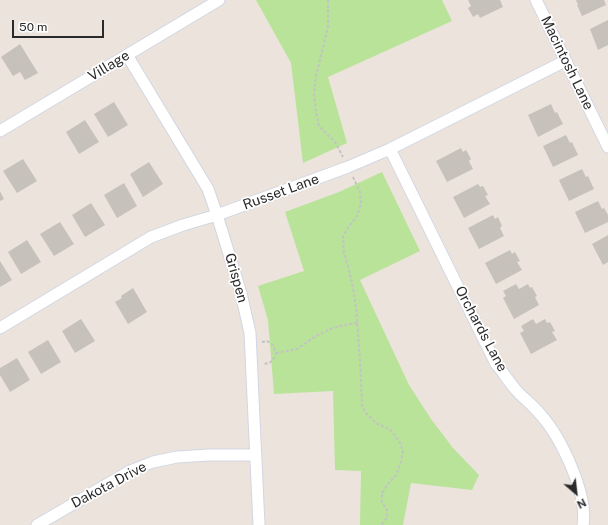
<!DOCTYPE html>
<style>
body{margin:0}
#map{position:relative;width:608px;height:525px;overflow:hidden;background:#ece4dc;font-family:"Public Sans",sans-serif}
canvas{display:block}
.north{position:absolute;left:556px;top:473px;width:40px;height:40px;-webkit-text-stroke:3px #fff;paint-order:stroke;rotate:152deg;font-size:11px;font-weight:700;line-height:16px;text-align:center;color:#2a2a2a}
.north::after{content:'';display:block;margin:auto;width:14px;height:18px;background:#2a2a2a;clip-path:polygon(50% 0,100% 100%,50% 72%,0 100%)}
.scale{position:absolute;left:12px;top:20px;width:92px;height:18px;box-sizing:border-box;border:2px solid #2a2a2a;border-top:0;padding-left:5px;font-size:12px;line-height:14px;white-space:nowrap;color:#2a2a2a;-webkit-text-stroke:3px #fff;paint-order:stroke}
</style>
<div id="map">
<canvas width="608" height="525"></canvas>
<div class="north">N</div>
<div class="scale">50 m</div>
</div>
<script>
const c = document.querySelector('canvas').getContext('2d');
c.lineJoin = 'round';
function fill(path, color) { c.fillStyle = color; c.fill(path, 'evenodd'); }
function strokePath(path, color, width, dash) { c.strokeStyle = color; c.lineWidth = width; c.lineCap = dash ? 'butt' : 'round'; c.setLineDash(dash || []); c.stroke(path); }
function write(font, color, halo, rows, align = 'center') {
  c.font = font + ' "Public Sans",sans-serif'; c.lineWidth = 3.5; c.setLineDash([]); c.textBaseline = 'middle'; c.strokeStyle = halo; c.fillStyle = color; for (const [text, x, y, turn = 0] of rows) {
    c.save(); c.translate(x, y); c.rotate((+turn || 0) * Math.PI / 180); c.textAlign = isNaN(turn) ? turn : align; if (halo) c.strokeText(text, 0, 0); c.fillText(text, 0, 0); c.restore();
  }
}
const green = new Path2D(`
 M 256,0 L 442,0 L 452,21 L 328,77 L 347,143 L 303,163 L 291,63 Z
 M 382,172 L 420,251 L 360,280 L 409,385 L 431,419 L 453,448 L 479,475 L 472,490 L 411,483 L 403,525 L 360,525 L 361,471 L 335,470 L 333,391 L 274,394 L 268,320 L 258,286 L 304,271 L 285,212 L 339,192 Z`);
const building = new Path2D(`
 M 468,0 L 500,0 L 503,7 L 480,18 L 478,14 L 473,17 L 468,8 L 471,6 Z
 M 576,0 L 604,0 L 606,5 L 582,16 L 577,5 L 578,5 Z
 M 608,20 L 608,45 L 598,50 L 590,29 Z
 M 20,44 L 38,73 L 25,80 L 20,72 L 13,76 L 1,57 Z
 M 114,102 L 128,125 L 108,137 L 94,114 Z
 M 551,104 L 555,113 L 557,112 L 563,124 L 538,137 L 528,115 Z
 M 85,120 L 99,142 L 79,154 L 66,132 Z
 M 566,135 L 570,143 L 572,142 L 578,155 L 553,167 L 543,146 Z
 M 461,148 L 463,152 L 466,150 L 471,159 L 469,161 L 473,169 L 447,182 L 436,161 Z
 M 23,159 L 37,181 L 17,193 L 3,171 Z
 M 149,162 L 163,184 L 143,197 L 130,174 Z
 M 582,169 L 586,177 L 588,176 L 594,189 L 569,201 L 559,180 Z
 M 124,183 L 137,206 L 117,218 L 104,195 Z
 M 478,184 L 480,187 L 483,186 L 488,195 L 485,196 L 490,204 L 464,218 L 453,197 Z
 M 0,191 L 4,199 L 0,201 Z
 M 598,201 L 602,209 L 604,208 L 608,215 L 608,222 L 585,233 L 575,212 Z
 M 91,203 L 105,225 L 85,237 L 72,215 Z
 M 493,215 L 495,219 L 498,217 L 502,226 L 500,228 L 504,236 L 479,249 L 468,228 Z
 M 60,222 L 74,244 L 54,256 L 40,234 Z
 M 608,235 L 608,262 L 603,265 L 592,244 Z
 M 27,240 L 41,262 L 21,274 L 8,252 Z
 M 510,250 L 512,254 L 515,252 L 520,261 L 517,262 L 522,270 L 496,284 L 485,263 Z
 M 0,261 L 12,280 L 0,287 Z
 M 516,284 L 519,289 L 528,284 L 530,288 L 532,287 L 537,296 L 535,297 L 539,305 L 514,319 L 503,298 L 506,296 L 503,291 Z
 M 133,288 L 147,312 L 128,324 L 115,302 L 122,298 L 121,296 Z
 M 81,319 L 95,341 L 75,353 L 62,331 Z
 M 533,319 L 536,324 L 545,319 L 547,323 L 550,322 L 555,331 L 552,332 L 557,340 L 531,354 L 520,333 L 524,331 L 521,326 Z
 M 48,340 L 61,362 L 41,374 L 28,352 Z
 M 17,358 L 30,380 L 10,392 L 0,375 L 0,368 Z`);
const path = new Path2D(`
 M 328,0 L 328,27 L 322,51 L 316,76 L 314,95 L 316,112 L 319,126 L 335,142 L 343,157
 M 353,177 L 360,192 L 361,204 L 357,216 L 348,228 L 343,236 L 344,253 L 351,278 L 356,306 L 360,360 L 362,405 L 365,412 L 376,423 L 391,430 L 400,443 L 403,451 L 401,462 L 396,475 L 387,485 L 382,493 L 382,502 L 387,510 L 387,517 L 384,522 L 381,525
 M 262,342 L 267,341 L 273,345 L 276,353 C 273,361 272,363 263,364
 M 276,353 L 297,349 L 316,336 L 330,329 L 344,325 L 358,323`);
const street = new Path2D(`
 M 536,0 L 608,147
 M 127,55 L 208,189 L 217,215 L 241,293 L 250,333 L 259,525
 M 0,131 L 219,0
 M 390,149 L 496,364 C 503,372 509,382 516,390 C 524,399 533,405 540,414 C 561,437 588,494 583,525
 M 0,328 L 151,237 L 183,225 L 217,215 L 348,167 L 390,149 L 565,61
 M 37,525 L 130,471 L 153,462 L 177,457 L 209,455 L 256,455`);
const streetNames = [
 ["Macintosh Lane",567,63,64],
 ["Village",109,66,-31],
 ["Russet Lane",281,192,-20],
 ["Grispen",236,278,74],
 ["Orchards Lane",481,329,62],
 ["Dakota Drive",109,485,-28]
];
fill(green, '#b8e398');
fill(building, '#c7c1bb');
strokePath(street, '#d1d6e3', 13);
strokePath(path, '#c3c3c3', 2, [3, 2]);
strokePath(street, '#fff', 11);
write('14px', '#2a2a2a', '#fff', streetNames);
</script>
